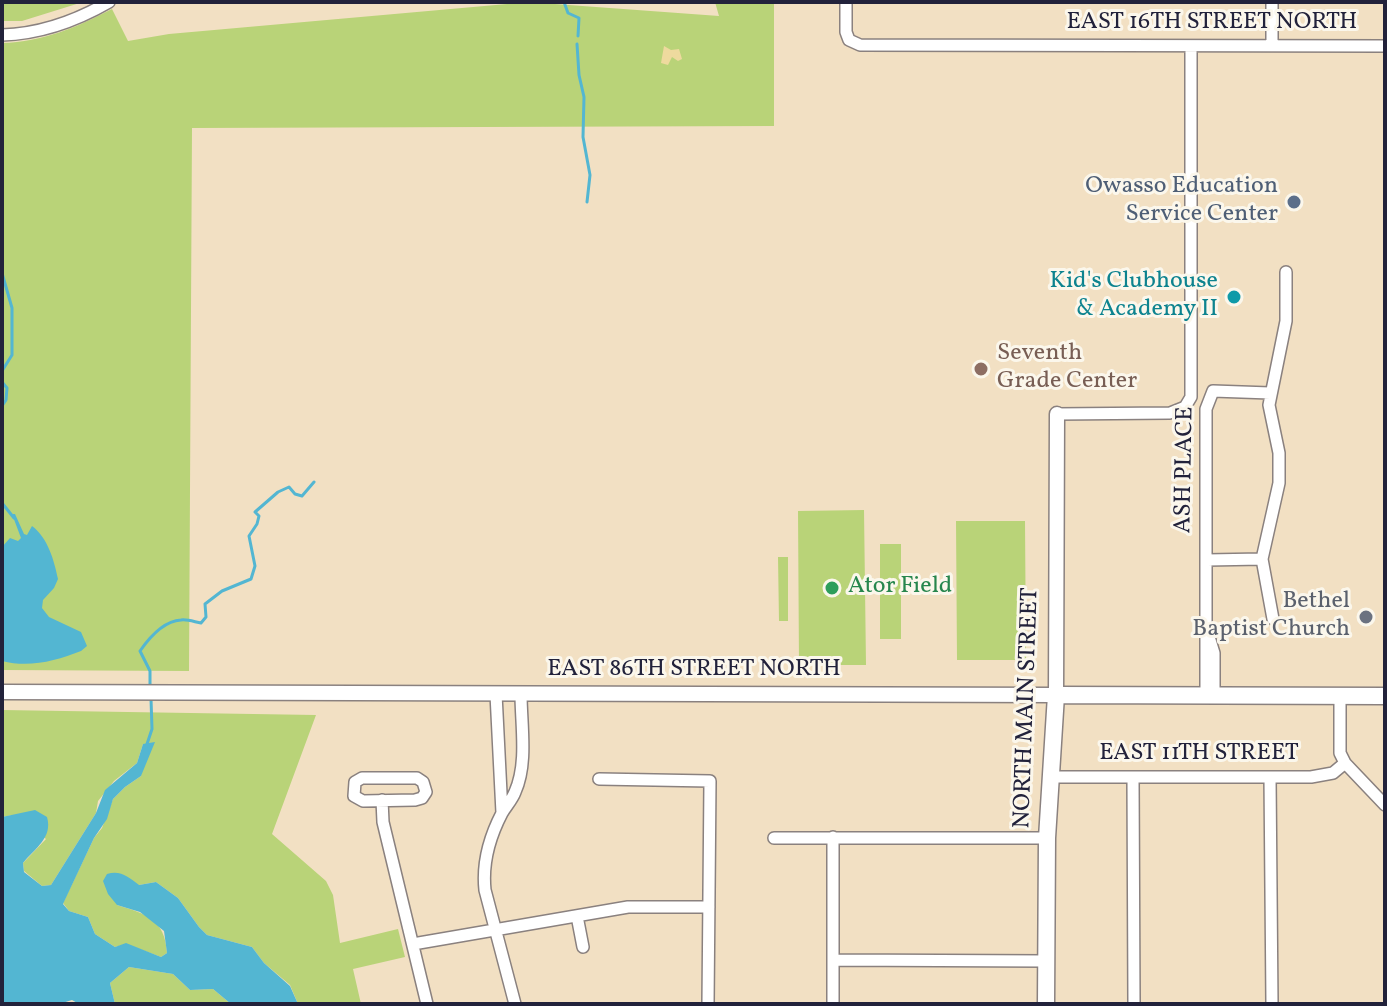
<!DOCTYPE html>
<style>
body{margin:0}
#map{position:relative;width:1387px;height:1006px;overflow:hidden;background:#f2e0c3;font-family:Vollkorn,serif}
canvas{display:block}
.frame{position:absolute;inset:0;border:4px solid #22223b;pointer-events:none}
</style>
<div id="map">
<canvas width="1387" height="1006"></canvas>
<div class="frame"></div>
</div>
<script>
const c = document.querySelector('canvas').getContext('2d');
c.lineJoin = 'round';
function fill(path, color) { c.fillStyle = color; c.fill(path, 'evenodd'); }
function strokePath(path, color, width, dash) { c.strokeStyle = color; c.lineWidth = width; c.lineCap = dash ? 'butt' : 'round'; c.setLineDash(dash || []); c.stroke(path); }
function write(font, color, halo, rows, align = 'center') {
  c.font = font + ' Vollkorn,serif'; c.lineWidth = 6; c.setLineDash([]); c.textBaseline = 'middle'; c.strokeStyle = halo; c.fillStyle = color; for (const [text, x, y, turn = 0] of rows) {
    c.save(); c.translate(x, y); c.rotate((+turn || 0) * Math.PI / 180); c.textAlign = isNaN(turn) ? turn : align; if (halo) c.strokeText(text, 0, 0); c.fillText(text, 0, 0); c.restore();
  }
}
const green = new Path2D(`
 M 2,2 L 83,2 L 22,21 L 2,21 Z
 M 715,2 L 774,2 L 774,126 L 192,128 L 189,671 L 2,670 L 2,43 C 43,42 77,27 112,9 L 128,41 L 169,34 L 507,4 L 555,4 L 719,16 Z
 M 864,510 L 866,665 L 799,665 L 798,511 Z
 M 956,521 L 1025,521 L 1026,660 L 957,660 Z
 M 880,544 L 901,544 L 901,639 L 880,639 Z
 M 778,557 L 788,557 L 788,621 L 779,621 Z
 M 2,710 L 316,715 L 272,834 L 326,881 L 333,895 L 340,943 L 398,929 L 405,957 L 353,969 L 361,1004 L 298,1004 L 290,985 L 264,963 L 252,947 L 207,935 L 199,927 L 178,898 L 156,882 L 139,885 L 117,905 C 146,914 165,919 167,953 L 161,957 L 126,944 L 115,947 L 95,934 L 88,917 L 69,911 L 63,903 L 94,838 L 102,828 L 113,799 L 125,787 L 141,776 L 143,744 L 137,763 L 114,781 L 98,801 L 96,813 L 51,885 L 42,886 L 24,871 L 23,863 L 46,839 L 13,815 L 2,817 Z
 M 129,967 L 173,974 L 190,990 L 213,989 L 231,1004 L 115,1004 L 110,983 Z`);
const sand = new Path2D(`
 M 664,46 L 671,50 L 679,49 L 682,59 L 678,61 L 672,57 L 668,65 L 661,63 Z`);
const water = new Path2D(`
 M 12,514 L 15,514 L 24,534 L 27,535 L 32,526 C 48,538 54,560 58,579 L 54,588 L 43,600 L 42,608 L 49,617 L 81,632 L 87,646 L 81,651 C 56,661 29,668 2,661 L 2,547 L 10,538 L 18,541 L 21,538 Z
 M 155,742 L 141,776 L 125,787 L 113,799 L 107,819 L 94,838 L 63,904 L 69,911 L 88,917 L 95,934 L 115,947 L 126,943 L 161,957 L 167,953 L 164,931 L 140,912 L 117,905 L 108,894 L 103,881 L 107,874 C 121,870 128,877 139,885 L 156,882 L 178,898 L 199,927 L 207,935 L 252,947 L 264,963 L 290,986 L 298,1004 L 231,1004 L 213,989 L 190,990 L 173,974 L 129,967 L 110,983 L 115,1004 L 79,1004 L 72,1000 L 59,1004 L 2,1004 L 2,817 L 35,810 L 47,817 C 53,838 35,848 23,863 L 24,872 L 42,886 L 51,885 L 96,813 L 105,790 L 137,763 L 143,744 Z`);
const stream = new Path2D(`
 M 564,2 L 568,13 L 579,18 L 578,36
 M 577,44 L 579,75 L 584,97 L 583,137 L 590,175 L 587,202
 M 2,273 L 12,308 L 12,355 L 2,371
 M 2,382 L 7,388 L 6,400 L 2,406
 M 2,503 L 14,518
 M 150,687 L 150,671 L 140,651 C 149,638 164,621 181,620 C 187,619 195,622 201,623 L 206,617 L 205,604 L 222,591 L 251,579 L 255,566 L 249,536 L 257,524 L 259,516 L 255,512 L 278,492 L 289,487 L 295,494 L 302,496 L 314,482
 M 146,747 L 152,729 L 151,699`);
const minor = new Path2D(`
 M 846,2 L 846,32 L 849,40 L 860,45 L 1385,46
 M 2,35 C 40,34 76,21 109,2
 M 1272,46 L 1272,2
 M 1057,414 L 1170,413 L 1185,407 L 1191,397 L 1191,46
 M 1207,560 L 1262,559
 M 1273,619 L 1262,559 L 1279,483 L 1279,453 L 1269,405 L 1286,321 L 1286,272
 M 1210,640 L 1214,653 L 1214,695
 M 496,694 L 502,813
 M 1206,695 L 1206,409 L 1213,391 L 1270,393
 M 1340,696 L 1340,753 L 1345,763 L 1385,805
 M 1049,777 L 1311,777 L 1333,773 L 1345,763
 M 1133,777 L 1134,1004
 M 1270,777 L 1272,1004
 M 362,778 L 417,778 L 423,782 L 426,792 L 422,798 L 415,800 L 363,801 L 354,796 L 355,782 Z
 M 599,779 L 710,781 L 708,1004
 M 382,800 L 383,822 L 427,1004
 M 833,837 L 833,1004
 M 774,838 L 1047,838
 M 577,916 L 583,947
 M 413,944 L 628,907 L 709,907
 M 833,960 L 1046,961
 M 515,1004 L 485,890 C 482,862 489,838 502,813 C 506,806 512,800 515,792 C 528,763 521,725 521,694`);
const tertiary = new Path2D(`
 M 2,692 L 1056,695 L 1057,414`);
const secondary = new Path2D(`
 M 1046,1004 L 1047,838 L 1056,695 L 1385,696`);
const markers = [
 [1294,202,8,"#5c6f8a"],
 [1234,297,8,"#0f9aa8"],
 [981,369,8,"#8d6e63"],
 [832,588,8,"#2e9e5b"],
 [1366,617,8,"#6b7280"]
];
const streetNames = [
 ["EAST 16TH STREET NORTH",1212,24],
 ["ASH PLACE",1186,470,-89],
 ["EAST 86TH STREET NORTH",694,671],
 ["NORTH MAIN STREET",1028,708,-88],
 ["EAST 11TH STREET",1199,755]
];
const serviceNames = [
 ["Owasso Education",1278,188],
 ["Service Center",1278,216]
];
const cultureNames = [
 ["Kid's Clubhouse",1218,283],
 ["& Academy II",1218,311]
];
const educationNames = [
 ["Seventh",997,355],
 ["Grade Center",997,383]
];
const leisureNames = [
 ["Ator Field",848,588]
];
const worshipNames = [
 ["Bethel",1350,603],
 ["Baptist Church",1350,631]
];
fill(green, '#b9d378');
fill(sand, '#eeda9e');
fill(water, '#53b6d2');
strokePath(stream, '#53b6d2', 3);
strokePath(minor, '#8a817f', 14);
strokePath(tertiary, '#8a817f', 17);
strokePath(secondary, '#8a817f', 19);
strokePath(minor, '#fff', 11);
strokePath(tertiary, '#fff', 14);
strokePath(secondary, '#fff', 16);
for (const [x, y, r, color] of markers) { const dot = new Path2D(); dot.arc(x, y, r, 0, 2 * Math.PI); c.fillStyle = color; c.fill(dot); strokePath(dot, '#fbf7ec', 3); }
write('24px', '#22223b', '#fbf7ec', streetNames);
write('24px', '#4e5e75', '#fbf7ec', serviceNames, 'right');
write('24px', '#0d838f', '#fbf7ec', cultureNames, 'right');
write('24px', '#785e54', '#fbf7ec', educationNames, 'left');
write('24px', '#27864d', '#fbf7ec', leisureNames, 'left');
write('24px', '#5b616d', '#fbf7ec', worshipNames, 'right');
</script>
